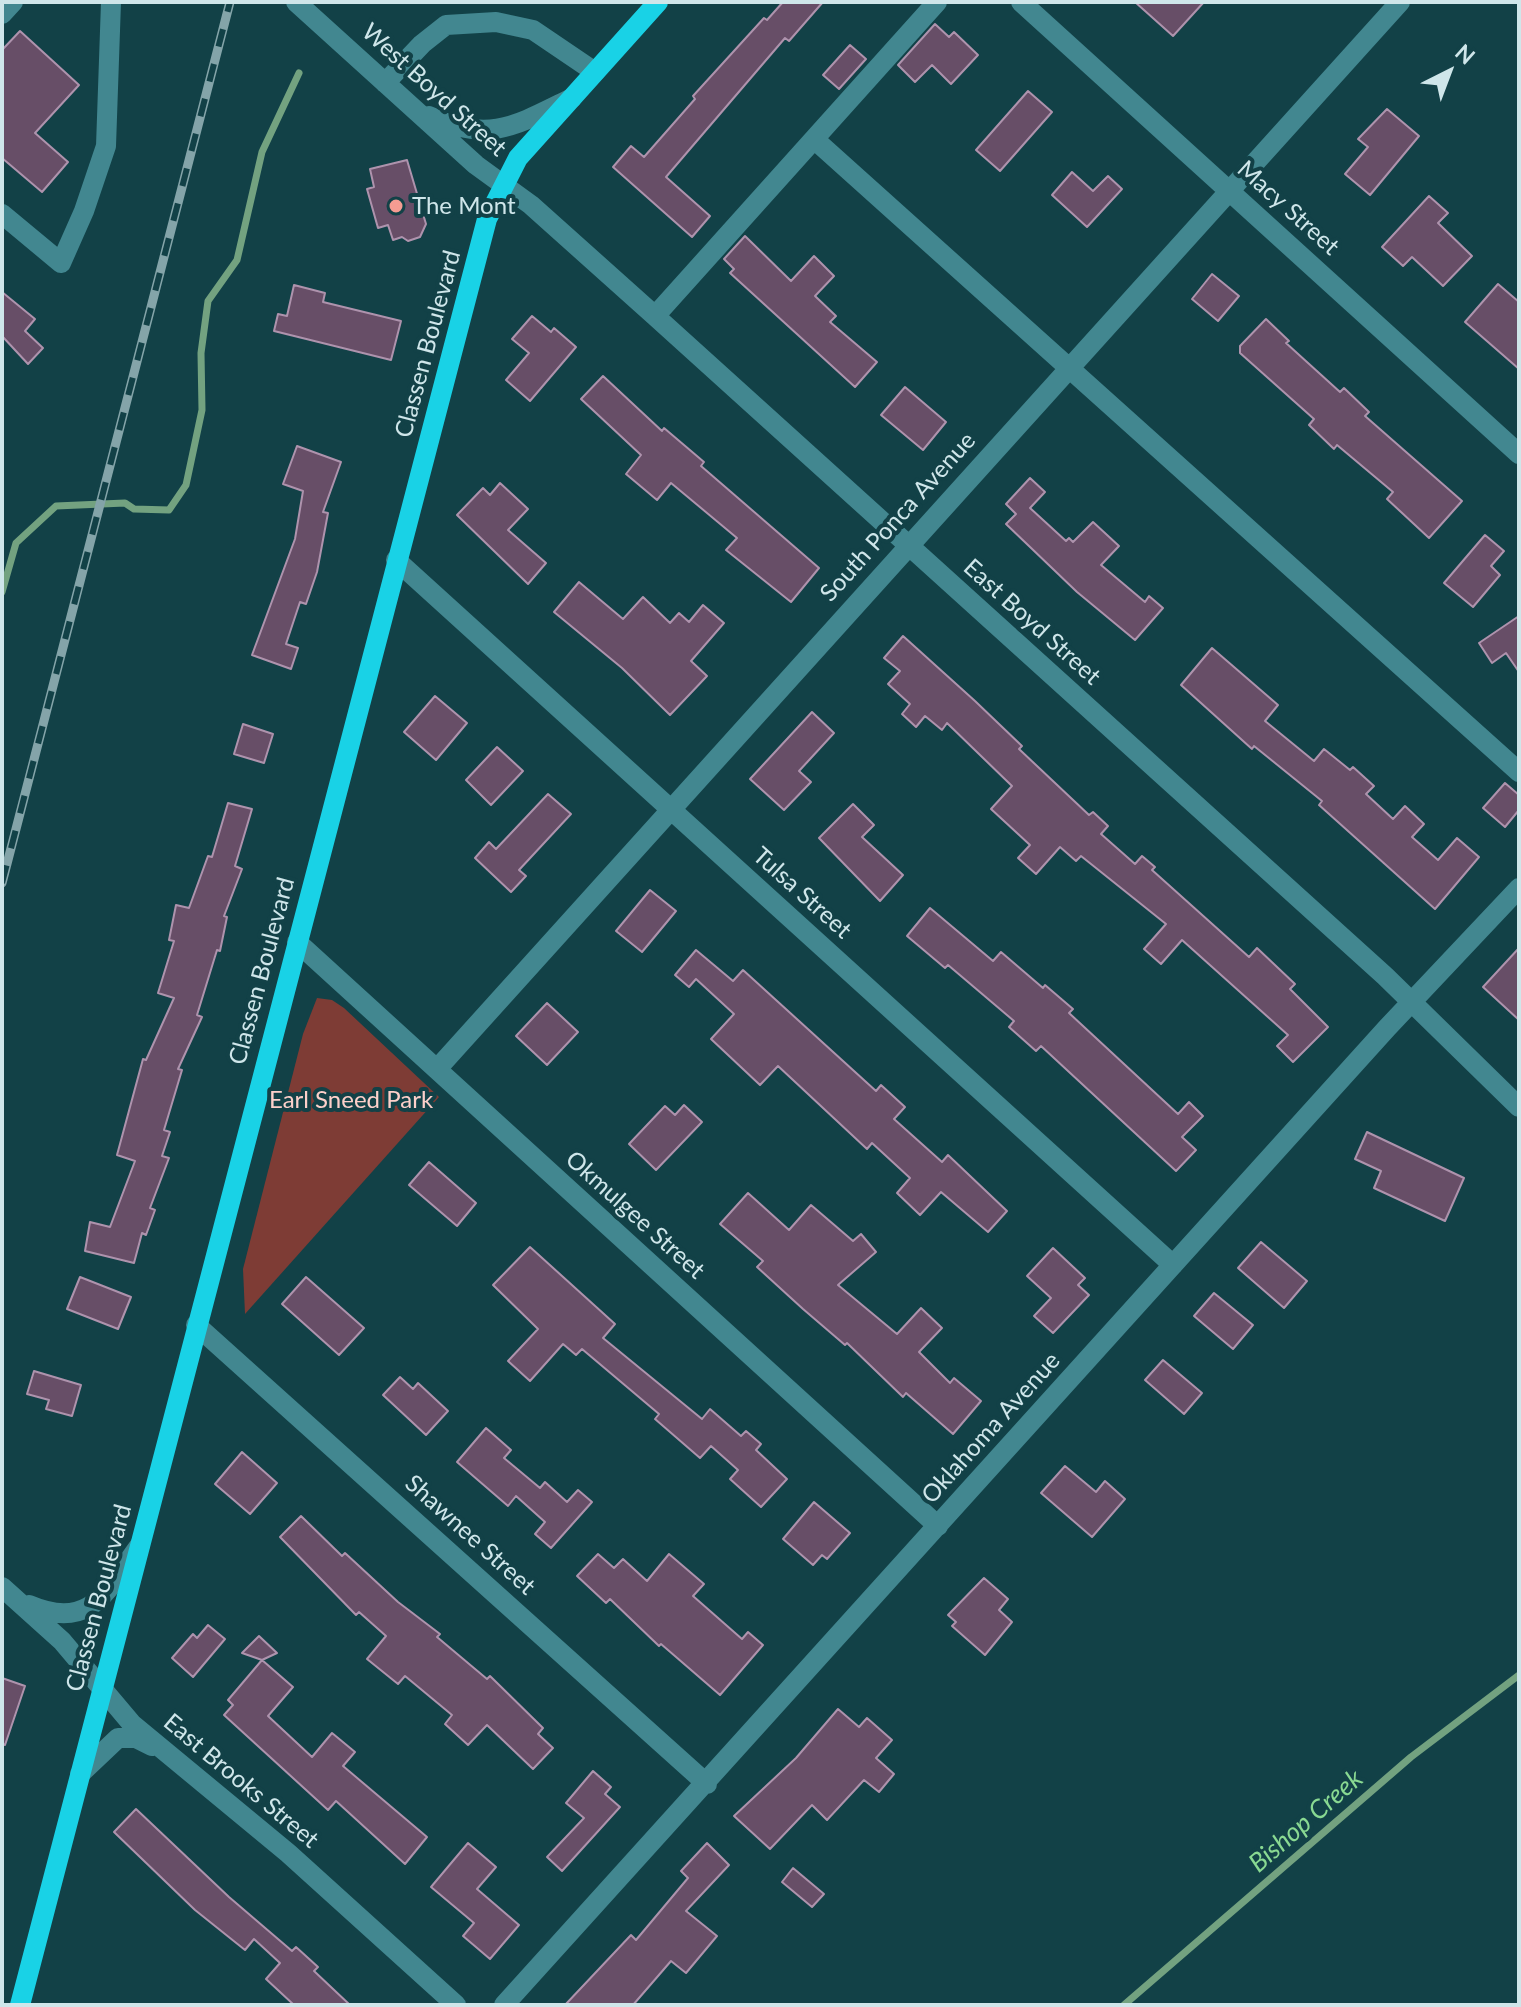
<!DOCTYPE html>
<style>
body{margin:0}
#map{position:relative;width:1521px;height:2007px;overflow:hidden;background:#124147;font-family:Lato,sans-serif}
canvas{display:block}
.frame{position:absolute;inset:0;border:4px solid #cfe6ea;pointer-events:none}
.north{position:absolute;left:1409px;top:32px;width:80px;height:80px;-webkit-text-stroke:6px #124147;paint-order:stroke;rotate:42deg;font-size:22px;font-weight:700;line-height:32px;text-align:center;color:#cfe6ea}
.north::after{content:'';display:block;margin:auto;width:28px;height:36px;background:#cfe6ea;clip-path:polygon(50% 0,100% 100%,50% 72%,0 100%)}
</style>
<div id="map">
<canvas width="1521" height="2007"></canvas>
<div class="frame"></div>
<div class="north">N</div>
</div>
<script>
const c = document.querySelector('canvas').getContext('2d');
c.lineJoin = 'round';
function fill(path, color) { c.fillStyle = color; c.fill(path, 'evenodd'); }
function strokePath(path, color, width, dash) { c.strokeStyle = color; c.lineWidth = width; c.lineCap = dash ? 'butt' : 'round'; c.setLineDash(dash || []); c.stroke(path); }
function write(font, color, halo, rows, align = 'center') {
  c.font = font + ' Lato,sans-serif'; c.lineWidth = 8; c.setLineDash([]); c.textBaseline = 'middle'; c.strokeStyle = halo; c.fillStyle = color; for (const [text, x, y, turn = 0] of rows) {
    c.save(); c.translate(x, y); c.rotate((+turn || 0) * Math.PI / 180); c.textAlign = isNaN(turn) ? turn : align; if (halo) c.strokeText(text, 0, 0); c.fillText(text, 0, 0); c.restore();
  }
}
const green = new Path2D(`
 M 317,998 L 332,1000 L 344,1008 L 439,1097 L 245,1314 L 243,1269 L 303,1034 Z`);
const stream = new Path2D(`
 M 2,592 L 16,543 L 56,506 L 125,503 L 134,509 L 169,510 L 186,485 L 202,410 L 201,353 L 208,301 L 237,260 L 262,152 L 299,73
 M 1124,2005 L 1411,1757 L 1519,1675`);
const building = new Path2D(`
 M 783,2 L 823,2 L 789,41 L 785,38 L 666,177 L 710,216 L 692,237 L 613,167 L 631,146 L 644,157 L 695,99 L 693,96 L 764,18 L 767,20 Z
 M 1135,2 L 1204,2 L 1173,36 Z
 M 935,24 L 949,37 L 954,32 L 978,55 L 951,84 L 932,65 L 915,82 L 898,65 Z
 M 20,31 L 79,85 L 35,133 L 68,162 L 42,192 L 2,158 L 2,50 Z
 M 850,45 L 866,59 L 839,89 L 823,75 Z
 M 1028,91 L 1052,112 L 1000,171 L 976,150 Z
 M 1387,109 L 1419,136 L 1370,195 L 1345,174 L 1368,147 L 1358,139 Z
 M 407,160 L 426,224 L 420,237 L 408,241 L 402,237 L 393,240 L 388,225 L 378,228 L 367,189 L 374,187 L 370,169 Z
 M 1072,172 L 1093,191 L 1108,176 L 1122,189 L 1087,227 L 1052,195 Z
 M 1429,196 L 1448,213 L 1438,223 L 1472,256 L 1443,286 L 1412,257 L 1403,266 L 1382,247 Z
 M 745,236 L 791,281 L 814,256 L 834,276 L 815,296 L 836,316 L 830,322 L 877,362 L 855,387 L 730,273 L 734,269 L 724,259 Z
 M 1212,274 L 1239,296 L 1218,321 L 1192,299 Z
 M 1498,284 L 1519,302 L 1519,369 L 1465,322 Z
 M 294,285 L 325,293 L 323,302 L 401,321 L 391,360 L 274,331 L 278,314 L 287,316 Z
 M 2,292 L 35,319 L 25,331 L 43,348 L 28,364 L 2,336 Z
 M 532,316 L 551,332 L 554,328 L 576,347 L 530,401 L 506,380 L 529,353 L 512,339 Z
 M 1266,319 L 1289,341 L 1286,343 L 1340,392 L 1344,388 L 1369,412 L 1365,416 L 1462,501 L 1429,538 L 1387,499 L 1393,492 L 1337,445 L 1334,449 L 1309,425 L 1314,419 L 1240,353 L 1240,346 Z
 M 603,376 L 662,431 L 664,428 L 704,462 L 701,466 L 819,568 L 791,602 L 726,550 L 737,538 L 671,483 L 657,500 L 626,474 L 641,455 L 581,399 Z
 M 905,387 L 946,422 L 923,450 L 881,415 Z
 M 297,446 L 341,462 L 323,512 L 328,513 L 317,572 L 306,604 L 300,602 L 286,644 L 298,648 L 291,669 L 252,655 L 295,539 L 303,491 L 283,484 Z
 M 1030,478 L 1045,492 L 1030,508 L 1066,541 L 1069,538 L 1073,542 L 1093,522 L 1119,546 L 1101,565 L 1145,602 L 1149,596 L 1163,608 L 1135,640 L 1077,592 L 1006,524 L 1016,514 L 1006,504 Z
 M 500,483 L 528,509 L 508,530 L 546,563 L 528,584 L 457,515 L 483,488 L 490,495 Z
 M 1485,535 L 1504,551 L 1491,566 L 1500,575 L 1473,607 L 1444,583 Z
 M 579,582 L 623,619 L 643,597 L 670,623 L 679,613 L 689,622 L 703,605 L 724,623 L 691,661 L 707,676 L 670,715 L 622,668 L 554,612 Z
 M 1519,616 L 1519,672 L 1506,653 L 1492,663 L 1479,643 Z
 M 903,636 L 975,701 L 1022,746 L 1019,749 L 1089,815 L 1093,812 L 1108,826 L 1101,834 L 1135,864 L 1142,856 L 1155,867 L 1152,870 L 1249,957 L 1257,948 L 1295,984 L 1290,989 L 1328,1027 L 1293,1062 L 1277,1046 L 1288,1035 L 1182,940 L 1161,964 L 1144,949 L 1166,924 L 1081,856 L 1076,861 L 1060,847 L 1036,874 L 1018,858 L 1030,845 L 991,809 L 1012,786 L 947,723 L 942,730 L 925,716 L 916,727 L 902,714 L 910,704 L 888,684 L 900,671 L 884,658 Z
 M 1212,648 L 1278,705 L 1265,721 L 1314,761 L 1324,749 L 1350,770 L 1353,767 L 1374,786 L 1366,794 L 1393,819 L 1405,806 L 1424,824 L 1412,837 L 1438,860 L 1457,838 L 1479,857 L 1435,909 L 1319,805 L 1322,801 L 1254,746 L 1252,749 L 1181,685 Z
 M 435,696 L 467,723 L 436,760 L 404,732 Z
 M 812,712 L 834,733 L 799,771 L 811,782 L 784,810 L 750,779 Z
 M 243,724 L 273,734 L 264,763 L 234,754 Z
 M 497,747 L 523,771 L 491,805 L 466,780 Z
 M 1505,783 L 1519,795 L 1519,810 L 1505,827 L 1483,808 Z
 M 548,794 L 571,814 L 519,870 L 526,876 L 511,892 L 475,858 L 489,842 L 496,849 Z
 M 228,803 L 252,809 L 235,866 L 242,869 L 224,916 L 227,917 L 220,951 L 217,950 L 197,1015 L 202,1017 L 178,1069 L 182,1070 L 164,1130 L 170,1132 L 162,1156 L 169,1158 L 150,1208 L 155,1210 L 146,1235 L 142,1233 L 134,1263 L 85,1251 L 90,1222 L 110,1227 L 135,1161 L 117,1155 L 143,1059 L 146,1060 L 174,998 L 158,993 L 174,941 L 169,940 L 176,905 L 189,908 L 208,856 L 212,857 Z
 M 853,804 L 874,825 L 862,837 L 903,875 L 880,901 L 819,838 Z
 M 650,890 L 676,911 L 642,952 L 616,931 Z
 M 930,908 L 993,961 L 1001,952 L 1043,988 L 1045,985 L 1073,1009 L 1069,1013 L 1178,1114 L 1189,1102 L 1203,1116 L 1182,1137 L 1196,1150 L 1176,1171 L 1041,1046 L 1036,1051 L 1009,1027 L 1014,1021 L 948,965 L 945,968 L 907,936 Z
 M 1519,948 L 1519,1020 L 1483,987 Z
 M 696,950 L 733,981 L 743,970 L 876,1091 L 881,1085 L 905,1107 L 894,1119 L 942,1162 L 948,1155 L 1007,1211 L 988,1232 L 941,1192 L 920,1215 L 897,1193 L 910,1178 L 872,1143 L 867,1149 L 778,1066 L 760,1085 L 711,1039 L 734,1014 L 696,979 L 689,987 L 675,975 Z
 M 547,1003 L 578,1032 L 547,1065 L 516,1036 Z
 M 684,1105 L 702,1122 L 656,1170 L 629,1144 L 665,1106 L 675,1115 Z
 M 1367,1132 L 1464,1178 L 1445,1221 L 1374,1188 L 1381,1171 L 1355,1159 Z
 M 429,1162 L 476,1203 L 457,1226 L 409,1185 Z
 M 748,1193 L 789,1230 L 811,1205 L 853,1241 L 861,1234 L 876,1252 L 838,1285 L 897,1334 L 921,1308 L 942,1328 L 919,1352 L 950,1383 L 954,1378 L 981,1401 L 953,1434 L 906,1393 L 903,1397 L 847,1343 L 845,1345 L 803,1309 L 757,1267 L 763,1261 L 720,1224 Z
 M 1261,1242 L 1307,1281 L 1284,1308 L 1238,1268 Z
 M 530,1247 L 615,1324 L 603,1338 L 702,1419 L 710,1409 L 741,1436 L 746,1431 L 761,1444 L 756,1450 L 787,1479 L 761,1507 L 730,1479 L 738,1470 L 711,1446 L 700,1458 L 655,1419 L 659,1414 L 582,1349 L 576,1355 L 563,1344 L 530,1381 L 508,1361 L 538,1329 L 493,1285 Z
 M 1053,1248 L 1085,1278 L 1078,1285 L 1089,1295 L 1053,1333 L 1034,1316 L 1051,1298 L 1027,1276 Z
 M 80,1277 L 131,1297 L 118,1329 L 67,1309 Z
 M 306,1277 L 364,1328 L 339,1355 L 282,1304 Z
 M 1214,1293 L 1253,1325 L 1233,1349 L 1194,1316 Z
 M 1163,1360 L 1202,1393 L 1184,1414 L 1145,1380 Z
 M 34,1371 L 81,1385 L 72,1416 L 46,1409 L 49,1400 L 27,1394 Z
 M 400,1377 L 413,1389 L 418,1383 L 448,1411 L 426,1435 L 383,1395 Z
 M 486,1428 L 511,1450 L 504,1458 L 540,1488 L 545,1482 L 567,1502 L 578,1490 L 592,1502 L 551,1548 L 535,1534 L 545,1522 L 516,1496 L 508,1506 L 457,1462 Z
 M 242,1452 L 277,1483 L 250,1514 L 215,1484 Z
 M 1065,1466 L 1096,1492 L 1105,1481 L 1125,1499 L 1092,1537 L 1041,1493 Z
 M 814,1502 L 850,1533 L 827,1559 L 822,1555 L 813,1565 L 783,1539 Z
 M 301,1516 L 342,1556 L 345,1553 L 398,1602 L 440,1634 L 437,1637 L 487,1679 L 490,1676 L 543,1728 L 538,1734 L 553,1748 L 533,1769 L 487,1725 L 468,1745 L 445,1724 L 452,1715 L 405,1676 L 398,1684 L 367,1659 L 386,1636 L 359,1612 L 356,1615 L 280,1537 Z
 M 598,1554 L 614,1568 L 623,1559 L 647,1581 L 669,1554 L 704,1584 L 693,1596 L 742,1639 L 748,1632 L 763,1645 L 720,1695 L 661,1644 L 659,1646 L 610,1599 L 606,1603 L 577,1576 Z
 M 984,1578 L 1008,1599 L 999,1610 L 1012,1622 L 985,1655 L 952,1626 L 956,1622 L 948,1615 Z
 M 208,1625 L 225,1639 L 193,1677 L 172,1658 L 193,1634 L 197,1638 Z
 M 259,1636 L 277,1653 L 262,1660 L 242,1653 Z
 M 262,1660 L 293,1687 L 268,1716 L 312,1757 L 332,1733 L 355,1752 L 343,1766 L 427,1837 L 405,1864 L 336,1801 L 328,1810 L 224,1715 L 233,1705 L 228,1700 Z
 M 2,1678 L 25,1686 L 5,1745 L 2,1744 Z
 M 838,1709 L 859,1727 L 867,1718 L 892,1740 L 876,1758 L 894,1774 L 879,1792 L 864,1780 L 827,1820 L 812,1805 L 770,1849 L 734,1816 L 796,1758 Z
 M 593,1771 L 611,1787 L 605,1794 L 620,1807 L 562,1871 L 547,1857 L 584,1818 L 566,1803 Z
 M 136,1809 L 229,1897 L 292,1951 L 296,1947 L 318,1967 L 314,1971 L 350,2005 L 294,2005 L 266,1979 L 280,1963 L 254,1939 L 245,1950 L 195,1910 L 114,1832 Z
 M 468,1843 L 496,1867 L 477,1889 L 519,1925 L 490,1959 L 463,1936 L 474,1923 L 431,1887 Z
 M 707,1843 L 729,1865 L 686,1911 L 717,1936 L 686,1973 L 671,1961 L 633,2005 L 565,2005 L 631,1935 L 636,1940 L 688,1878 L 681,1871 Z
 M 793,1868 L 824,1894 L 812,1907 L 782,1882 Z`);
const minor = new Path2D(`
 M 296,2 L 476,165 L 531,205 L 655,316 L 1385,976 L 1519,1107
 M 1021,2 L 1519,454
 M 2,14 L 13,2
 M 385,83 L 422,44 L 446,25 L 496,22 L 533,30 L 595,72
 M 429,116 C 489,144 517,125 572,98
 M 814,139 L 1519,772
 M 2,214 L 61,263 L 84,211 L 106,146 L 111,2
 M 655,316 L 937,2
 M 396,560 L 1173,1265
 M 297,942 L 938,1526
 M 437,1069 L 1400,2
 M 196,1325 L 707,1784
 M 2,1587 L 62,1641 L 132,1724 L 288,1853 L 456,2005
 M 29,1605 C 92,1632 107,1589 140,1545
 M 80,1774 L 118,1738 L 136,1738 L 152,1746
 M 504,2005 L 1387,1028 L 1519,888`);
const major = new Path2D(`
 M 20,2005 L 487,219 L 518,158 L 658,2`);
const rail = new Path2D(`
 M 2,883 L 230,2`);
const markers = [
 [396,206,8,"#f59c92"]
];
const streetNames = [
 ["West Boyd Street",434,90,42],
 ["Macy Street",1288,208,42],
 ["Classen Boulevard",428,344,-75],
 ["South Ponca Avenue",898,517,-48],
 ["East Boyd Street",1032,622,42],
 ["Tulsa Street",802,893,42],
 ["Classen Boulevard",262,971,-75],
 ["Okmulgee Street",635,1215,42],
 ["Oklahoma Avenue",991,1428,-48],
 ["Shawnee Street",470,1535,42],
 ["Classen Boulevard",99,1598,-75],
 ["East Brooks Street",241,1781,40]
];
const poiNames = [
 ["The Mont",412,206]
];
const parkNames = [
 ["Earl Sneed Park",351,1100]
];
const waterNames = [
 ["Bishop Creek",1306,1821,-41]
];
fill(green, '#7e3c35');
strokePath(stream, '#73a280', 7);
fill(building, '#674e67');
strokePath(building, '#ae93ad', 2);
strokePath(minor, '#428790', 20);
strokePath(major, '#19d2e6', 20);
strokePath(rail, '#84a4a9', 9);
strokePath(rail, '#124147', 6, [18]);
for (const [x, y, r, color] of markers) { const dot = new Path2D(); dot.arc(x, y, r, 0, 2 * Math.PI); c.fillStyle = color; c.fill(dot); strokePath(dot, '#124147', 3); }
write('24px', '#cfe6ea', '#124147', streetNames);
write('24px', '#cfe6ea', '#124147', poiNames, 'left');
write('24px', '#fcd0ca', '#124147', parkNames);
write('italic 26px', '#89d992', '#124147', waterNames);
</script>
